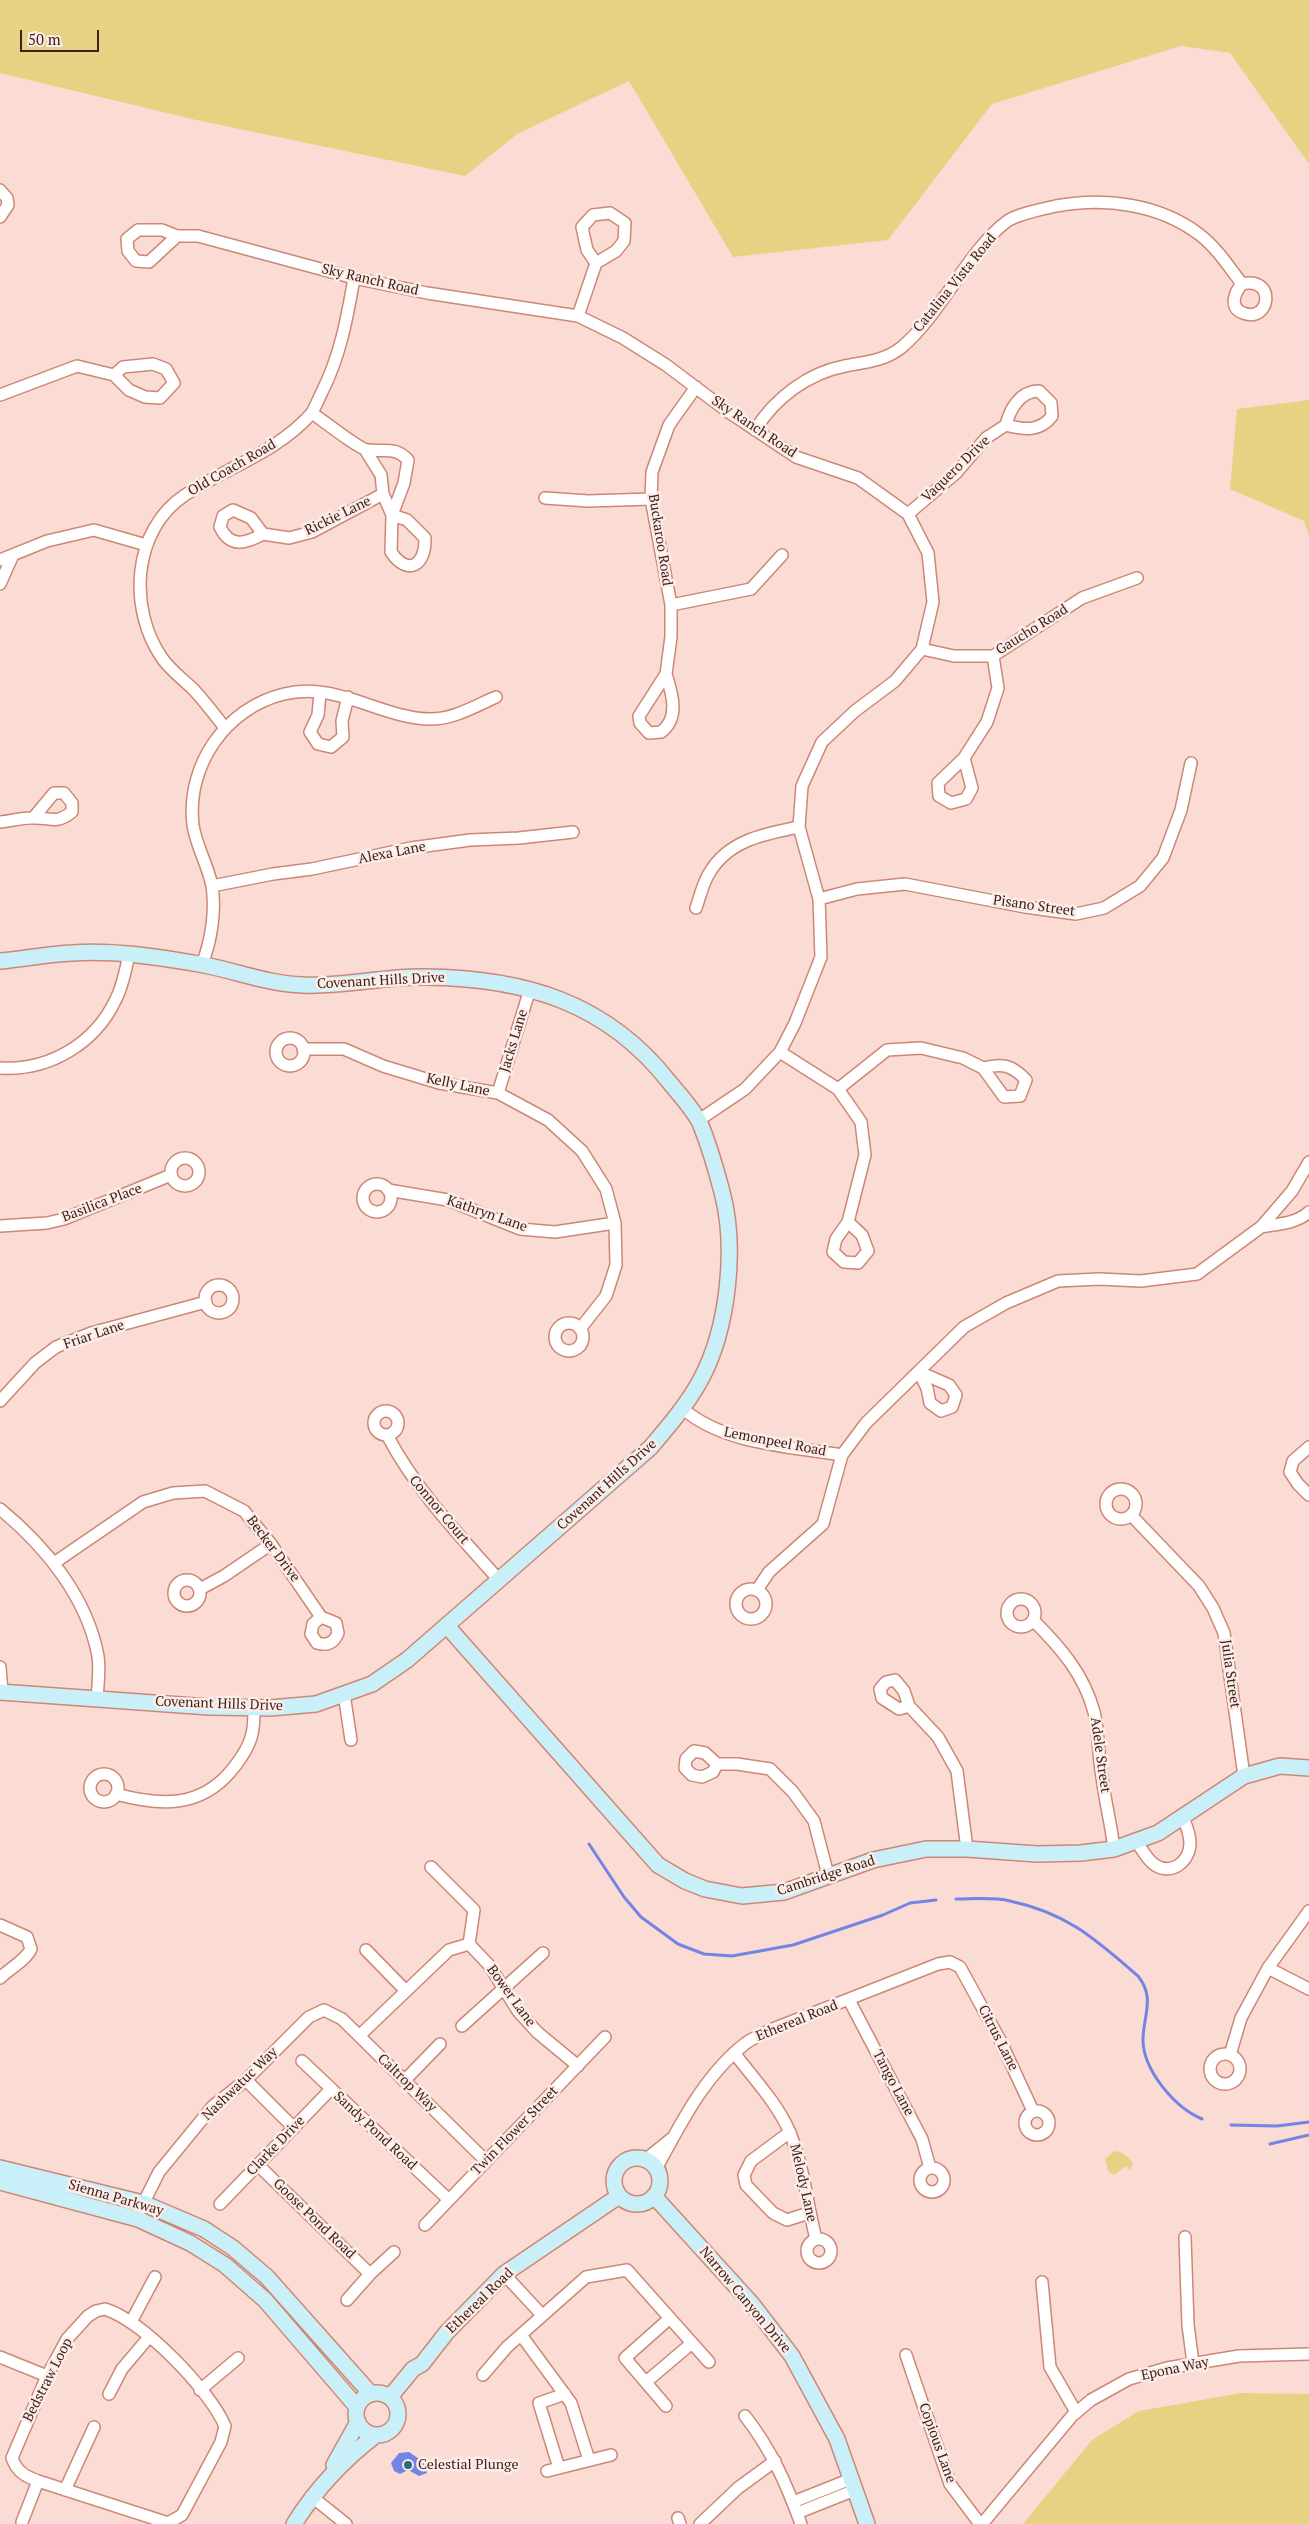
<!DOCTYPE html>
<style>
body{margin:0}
#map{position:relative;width:1309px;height:2524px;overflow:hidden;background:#fbdcd4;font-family:"PT Serif",serif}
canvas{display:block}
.scale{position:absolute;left:20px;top:30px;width:79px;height:22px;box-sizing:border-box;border:2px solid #3e211a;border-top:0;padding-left:6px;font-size:15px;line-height:18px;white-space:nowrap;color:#3e211a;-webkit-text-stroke:4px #fdede9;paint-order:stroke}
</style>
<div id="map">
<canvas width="1309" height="2524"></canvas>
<div class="scale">50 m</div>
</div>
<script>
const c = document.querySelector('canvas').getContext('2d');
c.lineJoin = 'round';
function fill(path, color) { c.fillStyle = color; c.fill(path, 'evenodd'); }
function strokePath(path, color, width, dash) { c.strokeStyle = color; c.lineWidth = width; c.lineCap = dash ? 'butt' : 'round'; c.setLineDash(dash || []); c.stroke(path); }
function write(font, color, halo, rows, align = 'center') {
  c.font = font + ' "PT Serif",serif'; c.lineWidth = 5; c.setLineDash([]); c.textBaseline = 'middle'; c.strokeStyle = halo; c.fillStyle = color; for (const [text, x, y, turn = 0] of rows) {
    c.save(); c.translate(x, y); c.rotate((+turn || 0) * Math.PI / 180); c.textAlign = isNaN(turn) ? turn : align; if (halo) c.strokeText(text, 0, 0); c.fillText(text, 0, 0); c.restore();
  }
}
const green = new Path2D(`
 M 0,0 L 1309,0 L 1309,164 L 1230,53 L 1181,46 L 992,104 L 888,240 L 733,257 L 629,81 L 517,134 L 465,176 L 196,120 L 0,73 Z
 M 1309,400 L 1309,536 L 1304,521 L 1230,489 L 1237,409 Z
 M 1114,2151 C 1124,2152 1128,2156 1133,2164 L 1130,2170 L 1126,2166 L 1114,2175 L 1108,2171 L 1105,2159 Z
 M 1241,2393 L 1309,2394 L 1309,2524 L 1023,2524 L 1092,2440 L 1139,2411 Z`);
const water = new Path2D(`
 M 409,2452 L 425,2463 L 427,2473 L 419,2476 L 408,2470 L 400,2474 L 394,2471 L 391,2463 L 399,2453 Z`);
const stream = new Path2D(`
 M 589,1844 L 624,1897 L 641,1917 L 678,1944 L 704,1954 L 732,1956 L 793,1945 L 883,1915 L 910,1903 L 936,1900
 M 956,1899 C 974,1899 993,1897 1010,1901 C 1067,1913 1095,1939 1138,1976 C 1155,1997 1144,2014 1143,2038 C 1142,2069 1174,2107 1202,2119
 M 1231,2125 L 1277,2126 L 1309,2122
 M 1270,2144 L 1309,2135`);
const street = new Path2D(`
 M 0,190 L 7,198 L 8,205 L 0,217
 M 138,230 L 162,230 L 177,236 L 149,262 L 136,261 L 128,251 L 127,239 Z
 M 177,236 L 198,236 L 354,278 L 427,293 L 578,316 L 623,338 L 666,365 L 727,411 L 796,457 L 858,478 L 908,514 L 928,553 L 933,602 L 922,649 L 895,681 L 855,711 L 822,742 L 802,786 L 799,827 L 819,899 L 821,957 L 795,1023 L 780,1052 L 745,1089 L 699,1120
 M 578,316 L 596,263 L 616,251 L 624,241 L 625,223 L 610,213 L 593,215 L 582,227 L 587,250 L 596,263
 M 0,395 L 77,366 L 114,375 L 129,390 L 145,397 L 160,398 L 174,383 L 166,369 L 153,364 L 123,367 L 114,375
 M 312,413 C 321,419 360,450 368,450 C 385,452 395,446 408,460 L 404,483 L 392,515 L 391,552 C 408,577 426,565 425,538 L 407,520 L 392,515 L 383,494 L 381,475 L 366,451
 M 755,430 C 775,398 808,373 845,366 C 865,362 885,361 902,347 C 941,314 967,252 1006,222 C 1016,214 1043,209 1056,206 C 1105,197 1160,204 1200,235 C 1217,248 1229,267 1242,284 C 1277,276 1270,324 1243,313 C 1229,308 1234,293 1242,284
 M 545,498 L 588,501 L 651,499
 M 908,514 L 956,473 L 986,438 L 1006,425 C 1024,430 1040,432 1052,416 L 1051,403 L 1039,391 C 1020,391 1010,409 1006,425
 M 263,534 C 245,544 230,548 220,527 L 223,516 L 233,510 L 251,518 L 263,534 L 289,538 L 312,532 L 383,494
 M 0,560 L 47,541 L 94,530 L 146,545
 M 0,584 L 13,555
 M 671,605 L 751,589 L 782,555
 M 922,649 L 954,656 L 993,656 L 1082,598 L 1137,578
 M 666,674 C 672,693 680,718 661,732 L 649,733 L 640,723 L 639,716 L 666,674 L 671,637 L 671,605 L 651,499 L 652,472 L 669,425 L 696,387
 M 320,693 L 318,715 L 310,732 L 318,744 L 331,747 L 343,737 L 342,721 L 348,697
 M 225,728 C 215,715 205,702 194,690 C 184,680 170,670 162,658 C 128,609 132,530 185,495 C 227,467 276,453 311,414 C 315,408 318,400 321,394 C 340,357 347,319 354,278
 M 964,758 L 972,788 L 966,799 L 951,803 L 939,796 L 938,783 L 964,758 L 987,722 L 998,688 L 993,656
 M 0,822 C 11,821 24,817 35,818 C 53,818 56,824 72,812 L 72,803 L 64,793 L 54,793 L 34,817
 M 212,886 L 273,874 L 312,869 L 411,848 L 470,840 L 519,838 L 573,832
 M 819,899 L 857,889 L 905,884 L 1025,907 L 1076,914 L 1104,908 L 1140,886 L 1163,858 L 1181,810 L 1191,763
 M 696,908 C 700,897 703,882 710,872 C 729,840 765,834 799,827
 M 202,964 C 211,942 216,911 212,886 C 208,865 196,846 193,825 C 186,765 226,708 284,694 C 335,681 379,717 428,719 C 453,720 475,706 496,697
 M276 1052a14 14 0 1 1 28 0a14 14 0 1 1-28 0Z
 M 303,1049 L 344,1049 L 383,1066 L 439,1083 L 498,1093 L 548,1120 L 582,1151 L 606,1189 L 615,1223 L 616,1265 L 606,1296 L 580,1329
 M 780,1052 L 838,1089 L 861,1122 L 865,1155 L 848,1222 L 836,1239 L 833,1252 L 844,1262 L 858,1263 L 868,1251 L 862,1235 L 848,1222
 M 0,1068 C 49,1071 95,1044 116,999 C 123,985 126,969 129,954
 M 838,1089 L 887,1050 L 921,1048 L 963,1058 L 983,1068 L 1004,1097 L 1020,1096 L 1026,1080 C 1012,1065 1003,1063 983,1068
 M 498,1093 L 530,989
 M171 1172a14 14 0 1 1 28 0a14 14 0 1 1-28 0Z
 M363 1198a14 14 0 1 1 28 0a14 14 0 1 1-28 0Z
 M 388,1190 L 448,1200 L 520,1229 L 555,1232 L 615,1223
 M 0,1226 L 47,1223 L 64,1219 L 171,1175
 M 1261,1227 C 1277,1224 1296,1224 1309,1212
 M205 1299a14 14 0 1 1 28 0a14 14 0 1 1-28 0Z
 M555 1337a14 14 0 1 1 28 0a14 14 0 1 1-28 0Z
 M 919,1372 L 949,1385 L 956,1395 L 952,1407 L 941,1411 L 930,1403 L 927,1388 Z
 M 0,1401 L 35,1363 L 56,1347 L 91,1333 L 206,1302
 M 683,1409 C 726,1445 789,1446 842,1455
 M374 1423a12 12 0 1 1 24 0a12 12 0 1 1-24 0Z
 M 387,1435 C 416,1490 458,1534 499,1580
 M 1309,1447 L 1293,1461 L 1290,1472 L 1298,1484 L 1309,1495
 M1106 1504a15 15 0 1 1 30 0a15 15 0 1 1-30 0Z
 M 0,1509 C 45,1546 87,1597 98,1656 C 100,1669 98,1685 97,1698
 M 1131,1515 L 1199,1586 L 1213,1608 L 1224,1633 L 1244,1776
 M 54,1563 L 143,1502 L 173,1493 L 205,1491 L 244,1511 L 271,1544 L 321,1617 L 336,1623 L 338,1633 C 334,1643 327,1646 317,1643 L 311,1634 L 313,1624 L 321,1617
 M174 1593a13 13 0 1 1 26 0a13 13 0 1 1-26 0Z
 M 200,1589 L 224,1576 L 271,1544
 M736 1604a15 15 0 1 1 30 0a15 15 0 1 1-30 0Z
 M 757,1590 L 769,1572 L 823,1524 L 842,1455 L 866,1423 L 964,1327 L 1006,1303 L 1058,1281 L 1099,1279 L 1141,1281 L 1197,1274 L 1261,1227 L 1292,1191 L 1309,1162
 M1007 1613a14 14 0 1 1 28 0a14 14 0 1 1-28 0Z
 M 1033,1620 C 1060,1647 1084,1674 1094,1712 C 1099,1732 1098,1756 1102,1777 C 1105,1801 1111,1824 1114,1849
 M 0,1667 L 2,1692
 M 344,1694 L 351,1740
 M 909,1706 L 899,1709 L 882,1698 L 880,1689 L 886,1682 L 895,1680 L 904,1691 L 909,1706 L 938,1737 L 957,1771 L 967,1849
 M 717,1764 L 713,1772 L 702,1777 L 692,1775 L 685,1768 L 686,1759 L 694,1751 L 705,1753 L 717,1764 L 737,1764 L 770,1769 L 793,1792 L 814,1821 L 828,1875
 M90 1788a14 14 0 1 1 28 0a14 14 0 1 1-28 0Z
 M 116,1794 C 160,1806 200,1808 231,1771 C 240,1760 249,1748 252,1734 C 254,1726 254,1716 254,1708
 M 1136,1841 C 1142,1849 1147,1860 1155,1865 C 1172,1876 1190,1861 1190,1843 C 1190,1834 1186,1825 1183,1817
 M 431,1867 L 474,1910 L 469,1944
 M 0,1925 L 27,1937 L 31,1949 C 26,1960 9,1969 0,1978
 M 366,1950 L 406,1991
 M 1268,1968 L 1309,1989
 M 849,2000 L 922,2139 L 930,2168
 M 462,2026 L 543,1953
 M 359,2036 L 449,1950 L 469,1944 L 489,1965 L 518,2011 L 537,2032 L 578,2066
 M 735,2054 C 754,2079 778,2104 790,2133 C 804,2167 807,2204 816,2239
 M1210 2069a15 15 0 1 1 30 0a15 15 0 1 1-30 0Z
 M 1230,2055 L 1241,2018 L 1268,1968 L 1309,1911
 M 302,2061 L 449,2200
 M 246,2080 L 294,2128
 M 404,2081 L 440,2044
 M1025 2123a12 12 0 1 1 24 0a12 12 0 1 1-24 0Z
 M 790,2132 L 751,2161 L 744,2175 L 746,2185 L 773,2213 L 787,2220 L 809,2213
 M 645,2160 L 671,2139
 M 258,2165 L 370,2274
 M920 2180a12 12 0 1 1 24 0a12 12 0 1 1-24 0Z
 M 656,2169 C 680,2125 705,2074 746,2043 C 753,2038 763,2034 770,2030 L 938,1964 L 950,1962 L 960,1967 L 1000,2040 L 1033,2111
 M 220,2204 L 331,2089
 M 140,2210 L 159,2172 L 213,2106 L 246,2080 L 309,2017 L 324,2010 L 342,2019 L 486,2161
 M 425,2225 L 605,2037
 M 1185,2237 L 1188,2325 L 1193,2363
 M807 2251a12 12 0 1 1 24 0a12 12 0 1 1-24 0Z
 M 504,2274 L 542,2315
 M 1042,2282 L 1050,2367 L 1076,2412
 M 347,2300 L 370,2274 L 394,2252
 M 105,2309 C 143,2321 209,2389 225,2426 L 221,2442 L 182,2515 L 168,2523 L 38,2481 C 25,2476 17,2472 12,2458 L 47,2376 L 67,2339 L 88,2316 L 96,2311 Z
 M 131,2322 L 155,2277
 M 521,2335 L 571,2403 L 589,2460
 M 906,2355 L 950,2484 L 980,2524
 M 0,2357 L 47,2376
 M 483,2375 L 507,2347 L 586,2277 L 627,2270 L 709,2362
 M 646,2382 L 692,2343
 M 200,2390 L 238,2358
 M 109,2394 L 122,2369 L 149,2337
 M 666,2406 L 625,2358 L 670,2318
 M 745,2416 C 771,2449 787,2485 801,2524
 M 559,2468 L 539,2403 L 565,2394
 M 547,2471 L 611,2455
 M 65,2490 L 94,2427
 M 311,2496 L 346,2524
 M 793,2502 L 851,2479
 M 797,2513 L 855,2490
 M 678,2518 L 680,2524
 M 22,2522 L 38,2481
 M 700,2524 L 738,2488 L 775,2461
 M 982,2524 L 1072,2416 L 1091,2400 L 1129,2379 L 1167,2368 L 1239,2356 L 1309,2354`);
const secondary = new Path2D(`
 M 0,961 C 24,959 48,954 72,953 C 114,950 158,957 199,964 C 234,970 267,984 303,985 C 343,987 384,976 425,977 C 524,978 607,1002 670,1083 C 680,1095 693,1109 700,1123 C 709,1145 716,1169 722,1192 C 737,1248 728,1330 700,1381 C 686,1406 668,1427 650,1448 L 407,1660 L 372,1684 L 316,1704 L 270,1708 L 209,1707 L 0,1692
 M 447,1626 L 658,1865 L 685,1881 L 705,1889 L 742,1896 L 784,1892 L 873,1860 L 926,1849 L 967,1849 L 1037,1854 L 1081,1853 L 1114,1849 L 1158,1833 L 1244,1776 L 1280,1766 L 1309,1768
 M614 2181a23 23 0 1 1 46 0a23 23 0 1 1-46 0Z
 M 0,2168 L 143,2203 L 204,2229 L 233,2248 L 267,2277 L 371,2394
 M 0,2182 L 138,2219 L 190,2243 L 225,2265 L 265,2300 L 357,2407
 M 654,2196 L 752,2304 L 792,2356 L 837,2439 L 867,2524
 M356 2414a21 21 0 1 1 42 0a21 21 0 1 1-42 0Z
 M 390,2397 L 413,2369 L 422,2364 L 447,2332 L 504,2274 L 619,2196
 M 334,2465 L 358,2422
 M 294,2524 C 316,2489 343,2460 376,2435`);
const markers = [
 [408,2465,5,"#266c7b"]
];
const streetNames = [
 ["Sky Ranch Road",370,280,13],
 ["Catalina Vista Road",955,283,-51],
 ["Sky Ranch Road",754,427,34],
 ["Old Coach Road",232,468,-30],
 ["Vaquero Drive",956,469,-44],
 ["Rickie Lane",338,516,-26],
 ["Buckaroo Road",660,540,81],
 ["Gaucho Road",1032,630,-32],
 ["Alexa Lane",392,853,-11],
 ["Pisano Street",1034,906,8],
 ["Covenant Hills Drive",381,981,-3],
 ["Jacks Lane",514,1041,-73],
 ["Kelly Lane",458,1085,12],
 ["Basilica Place",102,1203,-21],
 ["Kathryn Lane",487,1214,19],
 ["Friar Lane",94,1335,-19],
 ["Lemonpeel Road",775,1442,11],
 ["Covenant Hills Drive",607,1485,-42],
 ["Connor Court",439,1510,50],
 ["Becker Drive",273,1549,53],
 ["Julia Street",1230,1674,82],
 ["Covenant Hills Drive",219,1704,2],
 ["Adele Street",1100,1755,82],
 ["Cambridge Road",826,1876,-18],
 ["Bower Lane",511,1996,54],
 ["Ethereal Road",797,2021,-22],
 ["Citrus Lane",998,2038,63],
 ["Caltrop Way",407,2083,44],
 ["Tango Lane",893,2083,62],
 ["Nashwatuc Way",240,2084,-44],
 ["Sandy Pond Road",375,2131,43],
 ["Twin Flower Street",515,2131,-46],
 ["Clarke Drive",276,2146,-46],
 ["Melody Lane",803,2183,77],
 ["Sienna Parkway",116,2198,16],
 ["Goose Pond Road",314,2219,44],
 ["Narrow Canyon Drive",745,2300,50],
 ["Ethereal Road",480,2301,-44],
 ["Epona Way",1175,2369,-12],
 ["Bedstraw Loop",48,2380,-63],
 ["Copious Lane",937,2443,70]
];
const poiNames = [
 ["Celestial Plunge",418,2465]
];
fill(green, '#e7d284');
fill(water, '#7484e4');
strokePath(stream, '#7484e4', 3);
strokePath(street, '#ce8775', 14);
strokePath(secondary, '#ce8775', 18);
strokePath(street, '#fff', 11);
strokePath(secondary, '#c9f0f8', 15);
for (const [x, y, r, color] of markers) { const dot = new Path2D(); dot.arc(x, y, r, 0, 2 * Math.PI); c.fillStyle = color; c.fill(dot); strokePath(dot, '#fdede9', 2); }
write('14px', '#3e211a', '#fdede9', streetNames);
write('14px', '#3e211a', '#fdede9', poiNames, 'left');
</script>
